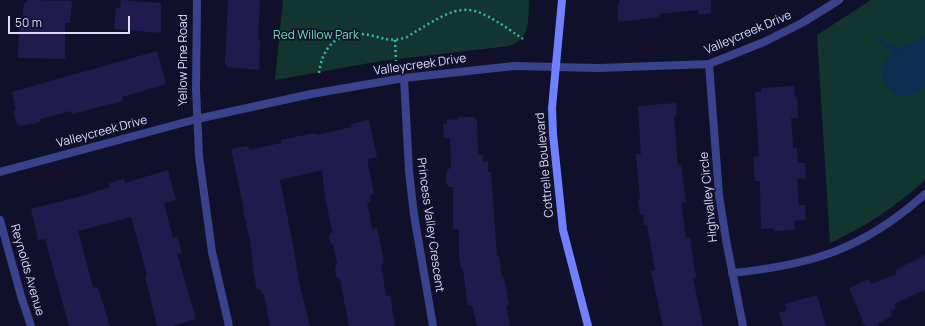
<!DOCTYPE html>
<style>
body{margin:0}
#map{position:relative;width:925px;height:326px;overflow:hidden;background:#11102b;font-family:Manrope,sans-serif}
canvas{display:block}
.scale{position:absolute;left:8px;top:16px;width:122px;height:18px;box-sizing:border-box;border:2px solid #dadbff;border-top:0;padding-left:5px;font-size:12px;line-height:14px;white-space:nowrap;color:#dadbff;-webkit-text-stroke:3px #11102b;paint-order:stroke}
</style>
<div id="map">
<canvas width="925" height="326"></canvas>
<div class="scale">50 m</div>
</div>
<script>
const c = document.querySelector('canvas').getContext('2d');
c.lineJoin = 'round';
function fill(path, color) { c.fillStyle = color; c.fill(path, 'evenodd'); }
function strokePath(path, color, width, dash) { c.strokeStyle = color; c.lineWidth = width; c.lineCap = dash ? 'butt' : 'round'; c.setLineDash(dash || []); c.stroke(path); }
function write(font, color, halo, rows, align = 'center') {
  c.font = font + ' Manrope,sans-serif'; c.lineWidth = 3.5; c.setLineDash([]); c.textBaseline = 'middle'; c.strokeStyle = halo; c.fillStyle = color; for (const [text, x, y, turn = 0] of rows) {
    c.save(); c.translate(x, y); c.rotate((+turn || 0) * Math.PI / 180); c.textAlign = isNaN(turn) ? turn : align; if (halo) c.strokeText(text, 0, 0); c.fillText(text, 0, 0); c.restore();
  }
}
const green = new Path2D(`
 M 283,0 L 529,0 C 528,19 531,39 509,46 L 381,61 L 275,80 Z
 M 871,0 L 925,0 L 925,180 C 895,207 867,226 830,243 L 817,35 Z`);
const water = new Path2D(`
 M 925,36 L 925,87 L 914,95 L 899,97 L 885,86 L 881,71 L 888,56 L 904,46 Z`);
const stream = new Path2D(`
 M 879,40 L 900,54`);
const building = new Path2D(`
 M 27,0 L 72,1 L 70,23 L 65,23 L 65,59 L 20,58 L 18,57 L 19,27 L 22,27 L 24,3 L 27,3 Z
 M 121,0 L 161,3 L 161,33 L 114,29 L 116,8 L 120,8 Z
 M 228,0 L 260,0 L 258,39 L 260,39 L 259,70 L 227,67 L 227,64 L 225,64 Z
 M 619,0 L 711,0 L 711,13 L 699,15 L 698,10 L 659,14 L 659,17 L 618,22 L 617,5 L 620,4 Z
 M 157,51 L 166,84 L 122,97 L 123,101 L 103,106 L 72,114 L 71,111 L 40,119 L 40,122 L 22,126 L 17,124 L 13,111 L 16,110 L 12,92 Z
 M 794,86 L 795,97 L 797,97 L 798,118 L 791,118 L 793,148 L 797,148 L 798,163 L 805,163 L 806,178 L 797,179 L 799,205 L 805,205 L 806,220 L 794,221 L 795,230 L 774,231 L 774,228 L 761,229 L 760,181 L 755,181 L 753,157 L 759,156 L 755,92 L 761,92 L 761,88 Z
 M 676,103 L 677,115 L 674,116 L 678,165 L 681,165 L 686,202 L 681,203 L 686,238 L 690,237 L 696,278 L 693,278 L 703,326 L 663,326 L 651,271 L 655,270 L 647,225 L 644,225 L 643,215 L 640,215 L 638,200 L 640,200 L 636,154 L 641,154 L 638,106 Z
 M 458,117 L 474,117 L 474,119 L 477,119 L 478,155 L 483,155 L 483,162 L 488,161 L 488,172 L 491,172 L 497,256 L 499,256 L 502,277 L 504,277 L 509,305 L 506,305 L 510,326 L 477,326 L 472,305 L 469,306 L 467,302 L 463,269 L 461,269 L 459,255 L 459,229 L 453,229 L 453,187 L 448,187 L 448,183 L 446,184 L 446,173 L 451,166 L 450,138 L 444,138 L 443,124 L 447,124 L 447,120 L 458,119 Z
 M 369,120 L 377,157 L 367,159 L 374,194 L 370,195 L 371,202 L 367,202 L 372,229 L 377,228 L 381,247 L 384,263 L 381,264 L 386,296 L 390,295 L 395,326 L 349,326 L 340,279 L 336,276 L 335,269 L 337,263 L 333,244 L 330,243 L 329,236 L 332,231 L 325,196 L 322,170 L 280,180 L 294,250 L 299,283 L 310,326 L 270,326 L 264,294 L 262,294 L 260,289 L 257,289 L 254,275 L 250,240 L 243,210 L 244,209 L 231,149 L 248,146 L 249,150 L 281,143 L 281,140 L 295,137 L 315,133 L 316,135 L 352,127 L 351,124 Z
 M 168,170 L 176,200 L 164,203 L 173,238 L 177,236 L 182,253 L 177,254 L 196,319 L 172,326 L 157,326 L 145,276 L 147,275 L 145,267 L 131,217 L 78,231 L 93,287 L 98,288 L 110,326 L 69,326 L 45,239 L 38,240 L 31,209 L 89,194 L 110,187 L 109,183 L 124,179 L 125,183 Z
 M 925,255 L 925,290 L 894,304 L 896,308 L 890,311 L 892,316 L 878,323 L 880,326 L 865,326 L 849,288 L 869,279 L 871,284 L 896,274 L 895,270 Z
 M 817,295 L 826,326 L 783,326 L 779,313 L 787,310 L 785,304 Z`);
const path = new Path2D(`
 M 395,40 L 396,61
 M 319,73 C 322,49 335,33 361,34 C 380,35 386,44 407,37 C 465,1 467,0 523,39`);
const street = new Path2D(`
 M 197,0 L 196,89 L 199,156 L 212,252 L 229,326
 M 709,64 L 719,195 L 726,240 L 743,326
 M 404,78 L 409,171 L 414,215 L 433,326
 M 0,172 L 197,119 L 311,94 L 404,78 L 514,66 L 599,68 L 709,64 L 764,42 L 802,23 L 839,0
 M 0,220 L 21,296 L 31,326
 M 732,273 C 812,265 864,249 925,194`);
const secondary = new Path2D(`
 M 562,0 L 552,108 L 553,134 L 563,230 L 588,326`);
const streetNames = [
 ["Valleycreek Drive",748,33,-23],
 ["Yellow Pine Road",184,60,-90],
 ["Valleycreek Drive",420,65,-8],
 ["Valleycreek Drive",102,132,-15],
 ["Cottrelle Boulevard",545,165,-95],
 ["Highvalley Circle",709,197,-96],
 ["Princess Valley Crescent",430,225,82],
 ["Reynolds Avenue",27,270,74]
];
const parkNames = [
 ["Red Willow Park",316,36]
];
fill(green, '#133530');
fill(water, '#0c2d4f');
strokePath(stream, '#0c2d4f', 5);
fill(building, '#1f1c4d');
strokePath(path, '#2dc0a4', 2.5, [2, 3]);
strokePath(street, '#3a428b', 8);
strokePath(secondary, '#7180ff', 8);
write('12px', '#dadbff', '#11102b', streetNames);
write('12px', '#62e4b2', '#11102b', parkNames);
</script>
